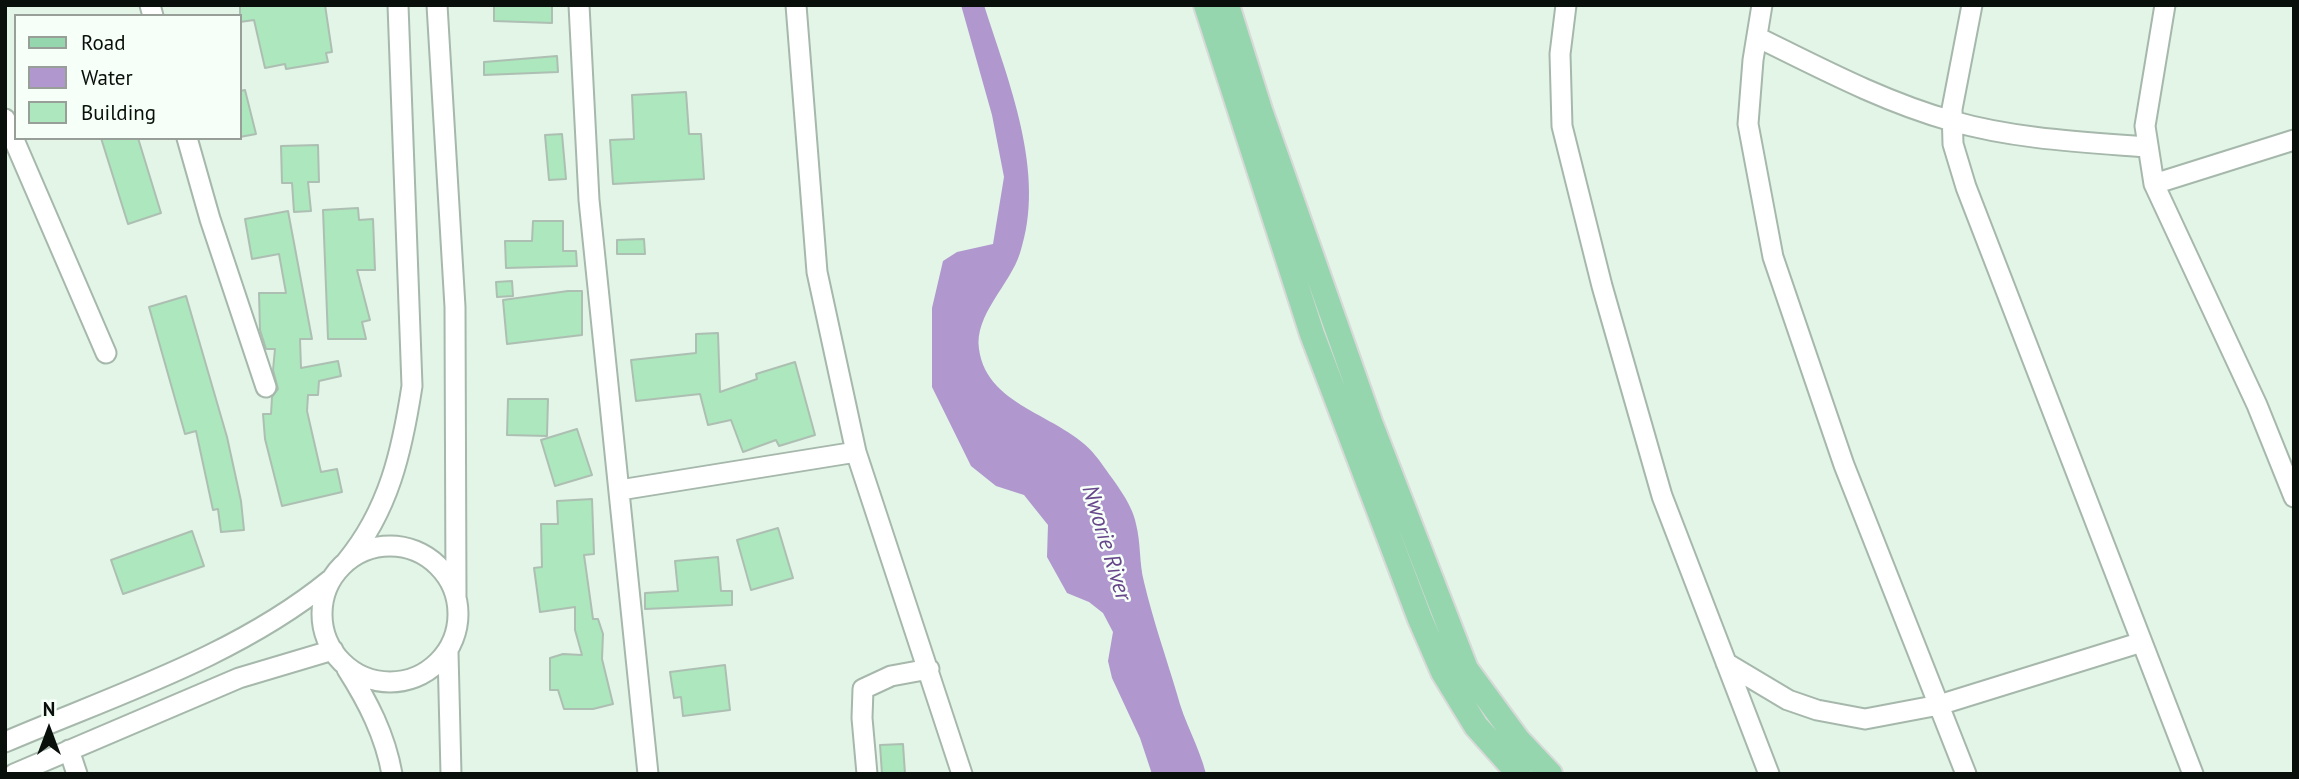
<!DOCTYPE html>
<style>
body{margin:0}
#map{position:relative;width:2299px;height:779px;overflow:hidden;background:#e2f5e7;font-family:"PT Sans",sans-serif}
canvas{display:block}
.frame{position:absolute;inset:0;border:7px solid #090f0a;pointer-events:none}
.legend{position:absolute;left:14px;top:14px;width:228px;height:126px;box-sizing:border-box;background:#f7fff9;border:2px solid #989f99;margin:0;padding:9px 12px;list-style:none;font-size:21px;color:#090f0a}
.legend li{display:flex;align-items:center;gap:14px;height:35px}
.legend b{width:35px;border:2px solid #989f99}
.north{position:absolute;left:14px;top:695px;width:70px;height:70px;-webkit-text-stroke:5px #f7fff9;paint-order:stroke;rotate:0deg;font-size:19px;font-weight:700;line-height:28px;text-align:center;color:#090f0a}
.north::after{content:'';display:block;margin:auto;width:24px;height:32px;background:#090f0a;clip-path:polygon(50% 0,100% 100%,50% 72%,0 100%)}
</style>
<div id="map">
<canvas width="2299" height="779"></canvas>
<div class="frame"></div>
<ul class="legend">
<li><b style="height:9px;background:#96d6af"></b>Road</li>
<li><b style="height:19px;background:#b097ce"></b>Water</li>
<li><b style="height:19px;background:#ace7bd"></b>Building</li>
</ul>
<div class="north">N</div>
</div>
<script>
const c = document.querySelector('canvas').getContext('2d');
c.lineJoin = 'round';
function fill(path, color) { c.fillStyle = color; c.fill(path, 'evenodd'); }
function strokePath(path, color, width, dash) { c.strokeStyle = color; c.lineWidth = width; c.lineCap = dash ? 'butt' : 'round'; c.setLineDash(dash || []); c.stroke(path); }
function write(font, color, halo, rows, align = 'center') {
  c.font = font + ' "PT Sans",sans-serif'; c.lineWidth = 5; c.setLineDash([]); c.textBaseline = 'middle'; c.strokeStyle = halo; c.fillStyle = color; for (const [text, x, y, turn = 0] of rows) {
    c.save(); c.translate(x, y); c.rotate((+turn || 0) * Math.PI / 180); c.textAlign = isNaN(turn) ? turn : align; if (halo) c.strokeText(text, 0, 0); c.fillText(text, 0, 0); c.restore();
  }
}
const water = new Path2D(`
 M 961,5 L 984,5 C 1008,81 1047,173 1020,253 C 1010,285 974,315 979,349 C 987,410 1068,415 1099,460 C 1112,479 1132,502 1136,524 C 1141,543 1139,563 1144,582 C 1153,620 1166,657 1177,694 C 1184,722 1199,746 1206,774 L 1152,774 L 1140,738 L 1112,678 L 1108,661 L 1113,632 L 1103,613 L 1089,602 L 1067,593 L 1047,557 L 1048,525 L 1024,495 L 996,486 L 971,466 L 932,387 L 932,308 L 943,261 L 957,252 L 993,244 L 1004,177 L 992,115 Z`);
const building = new Path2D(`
 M 240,5 L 325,5 L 332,52 L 326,53 L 328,62 L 286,69 L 285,64 L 265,68 L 254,20 L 240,22 Z
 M 494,5 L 552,5 L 552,23 L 494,21 Z
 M 557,56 L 558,72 L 484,75 L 484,62 Z
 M 245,90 L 256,134 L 240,137 L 240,91 Z
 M 686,92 L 689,134 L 701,134 L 704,179 L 613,184 L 610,140 L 634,139 L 632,95 Z
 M 562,134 L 566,179 L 549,180 L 545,135 Z
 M 101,138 L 138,138 L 161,213 L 128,224 Z
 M 318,145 L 319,182 L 308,182 L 311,211 L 294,212 L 292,183 L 282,183 L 281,146 Z
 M 358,208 L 359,220 L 373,219 L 375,270 L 357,270 L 370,320 L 362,322 L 366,339 L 328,339 L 323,210 Z
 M 288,211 L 312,339 L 300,339 L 301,368 L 338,361 L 341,376 L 319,381 L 318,395 L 308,395 L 307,411 L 321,472 L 337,469 L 342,492 L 282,506 L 265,439 L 263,414 L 271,414 L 272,397 L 278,389 L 273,370 L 275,349 L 266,349 L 260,330 L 259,293 L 286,293 L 279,254 L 252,259 L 245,219 Z
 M 533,221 L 563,221 L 563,251 L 576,251 L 577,266 L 506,268 L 505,241 L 532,241 Z
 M 644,239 L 645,254 L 617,254 L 617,240 Z
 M 512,281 L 513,296 L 497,297 L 496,282 Z
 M 568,291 L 582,291 L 582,335 L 507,344 L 503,300 Z
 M 186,296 L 227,437 L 241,501 L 244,530 L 221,532 L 218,509 L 213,510 L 196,431 L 185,434 L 149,307 Z
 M 718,333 L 720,392 L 757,379 L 756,374 L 795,362 L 815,435 L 779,446 L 776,440 L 743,452 L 731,420 L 708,425 L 700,394 L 636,401 L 631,360 L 696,353 L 696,334 Z
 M 508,399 L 548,399 L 547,436 L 507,435 Z
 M 577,429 L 592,475 L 555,486 L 541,440 Z
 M 592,499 L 594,554 L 584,555 L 593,619 L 598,619 L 603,634 L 602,659 L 613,704 L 593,709 L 564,709 L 558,690 L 550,690 L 550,658 L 563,654 L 582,655 L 575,630 L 575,607 L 540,612 L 534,568 L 542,567 L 541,524 L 558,524 L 557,501 Z
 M 778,528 L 793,578 L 751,590 L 737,540 Z
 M 192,531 L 204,566 L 123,594 L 111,560 Z
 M 718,557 L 721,591 L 732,591 L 732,605 L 645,609 L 645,593 L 678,591 L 675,561 Z
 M 725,665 L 730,710 L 683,716 L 681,697 L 674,698 L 670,672 Z
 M 903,744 L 905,774 L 882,774 L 880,745 Z`);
const minor = new Path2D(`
 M 150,5 L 153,16
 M 437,5 L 455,307 L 456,596
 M 579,5 L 589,200 L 648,774
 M 1566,5 L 1560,54 L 1562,126 L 1602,286 L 1662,496 L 1769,774
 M 1762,5 L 1753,60 L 1748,124 L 1773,257 L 1844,465 L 1966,774
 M 1972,5 L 1952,109 L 1953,144 L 1966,187 L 2193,774
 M 2165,5 L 2145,126 L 2154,184 L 2257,405 L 2294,497
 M 1757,37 C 1820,68 1884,102 1952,121 C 2015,139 2082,142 2147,147
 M 5,119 L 106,353
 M 187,138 L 210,219 L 266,387
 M 2154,184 L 2294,140
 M 856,452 L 962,774
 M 620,490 L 856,452 L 817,272 L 796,5
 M322 614a68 68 0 1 1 136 0a68 68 0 1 1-136 0Z
 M 346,562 C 389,510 402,451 412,386 L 398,5
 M 448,652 L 451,774
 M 1726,663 L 1788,700 L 1817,710 L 1865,719 L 1939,705 L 2142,642
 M 347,669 C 368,702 385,735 392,774
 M 5,742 C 115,695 237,656 330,580
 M 69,750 L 77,774
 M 14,774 L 239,678 L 333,650
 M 867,774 L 862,718 L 863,689 L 891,676 L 929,669`);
const major = new Path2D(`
 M 1206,5 L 1312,334 L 1420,619 L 1443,672 L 1476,726 L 1519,774
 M 1227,5 L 1261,113 L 1370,422 L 1466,669 L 1518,740 L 1550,774`);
const waterNames = [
 ["Nworie River",1106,543,73]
];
fill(water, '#b097ce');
fill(building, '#ace7bd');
strokePath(building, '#adbfb2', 2);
strokePath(minor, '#a6b8ab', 23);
strokePath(major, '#d8d9d8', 28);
strokePath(minor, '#fff', 19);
strokePath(major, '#96d6af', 24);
write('italic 23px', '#66458a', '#f7fff9', waterNames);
</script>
